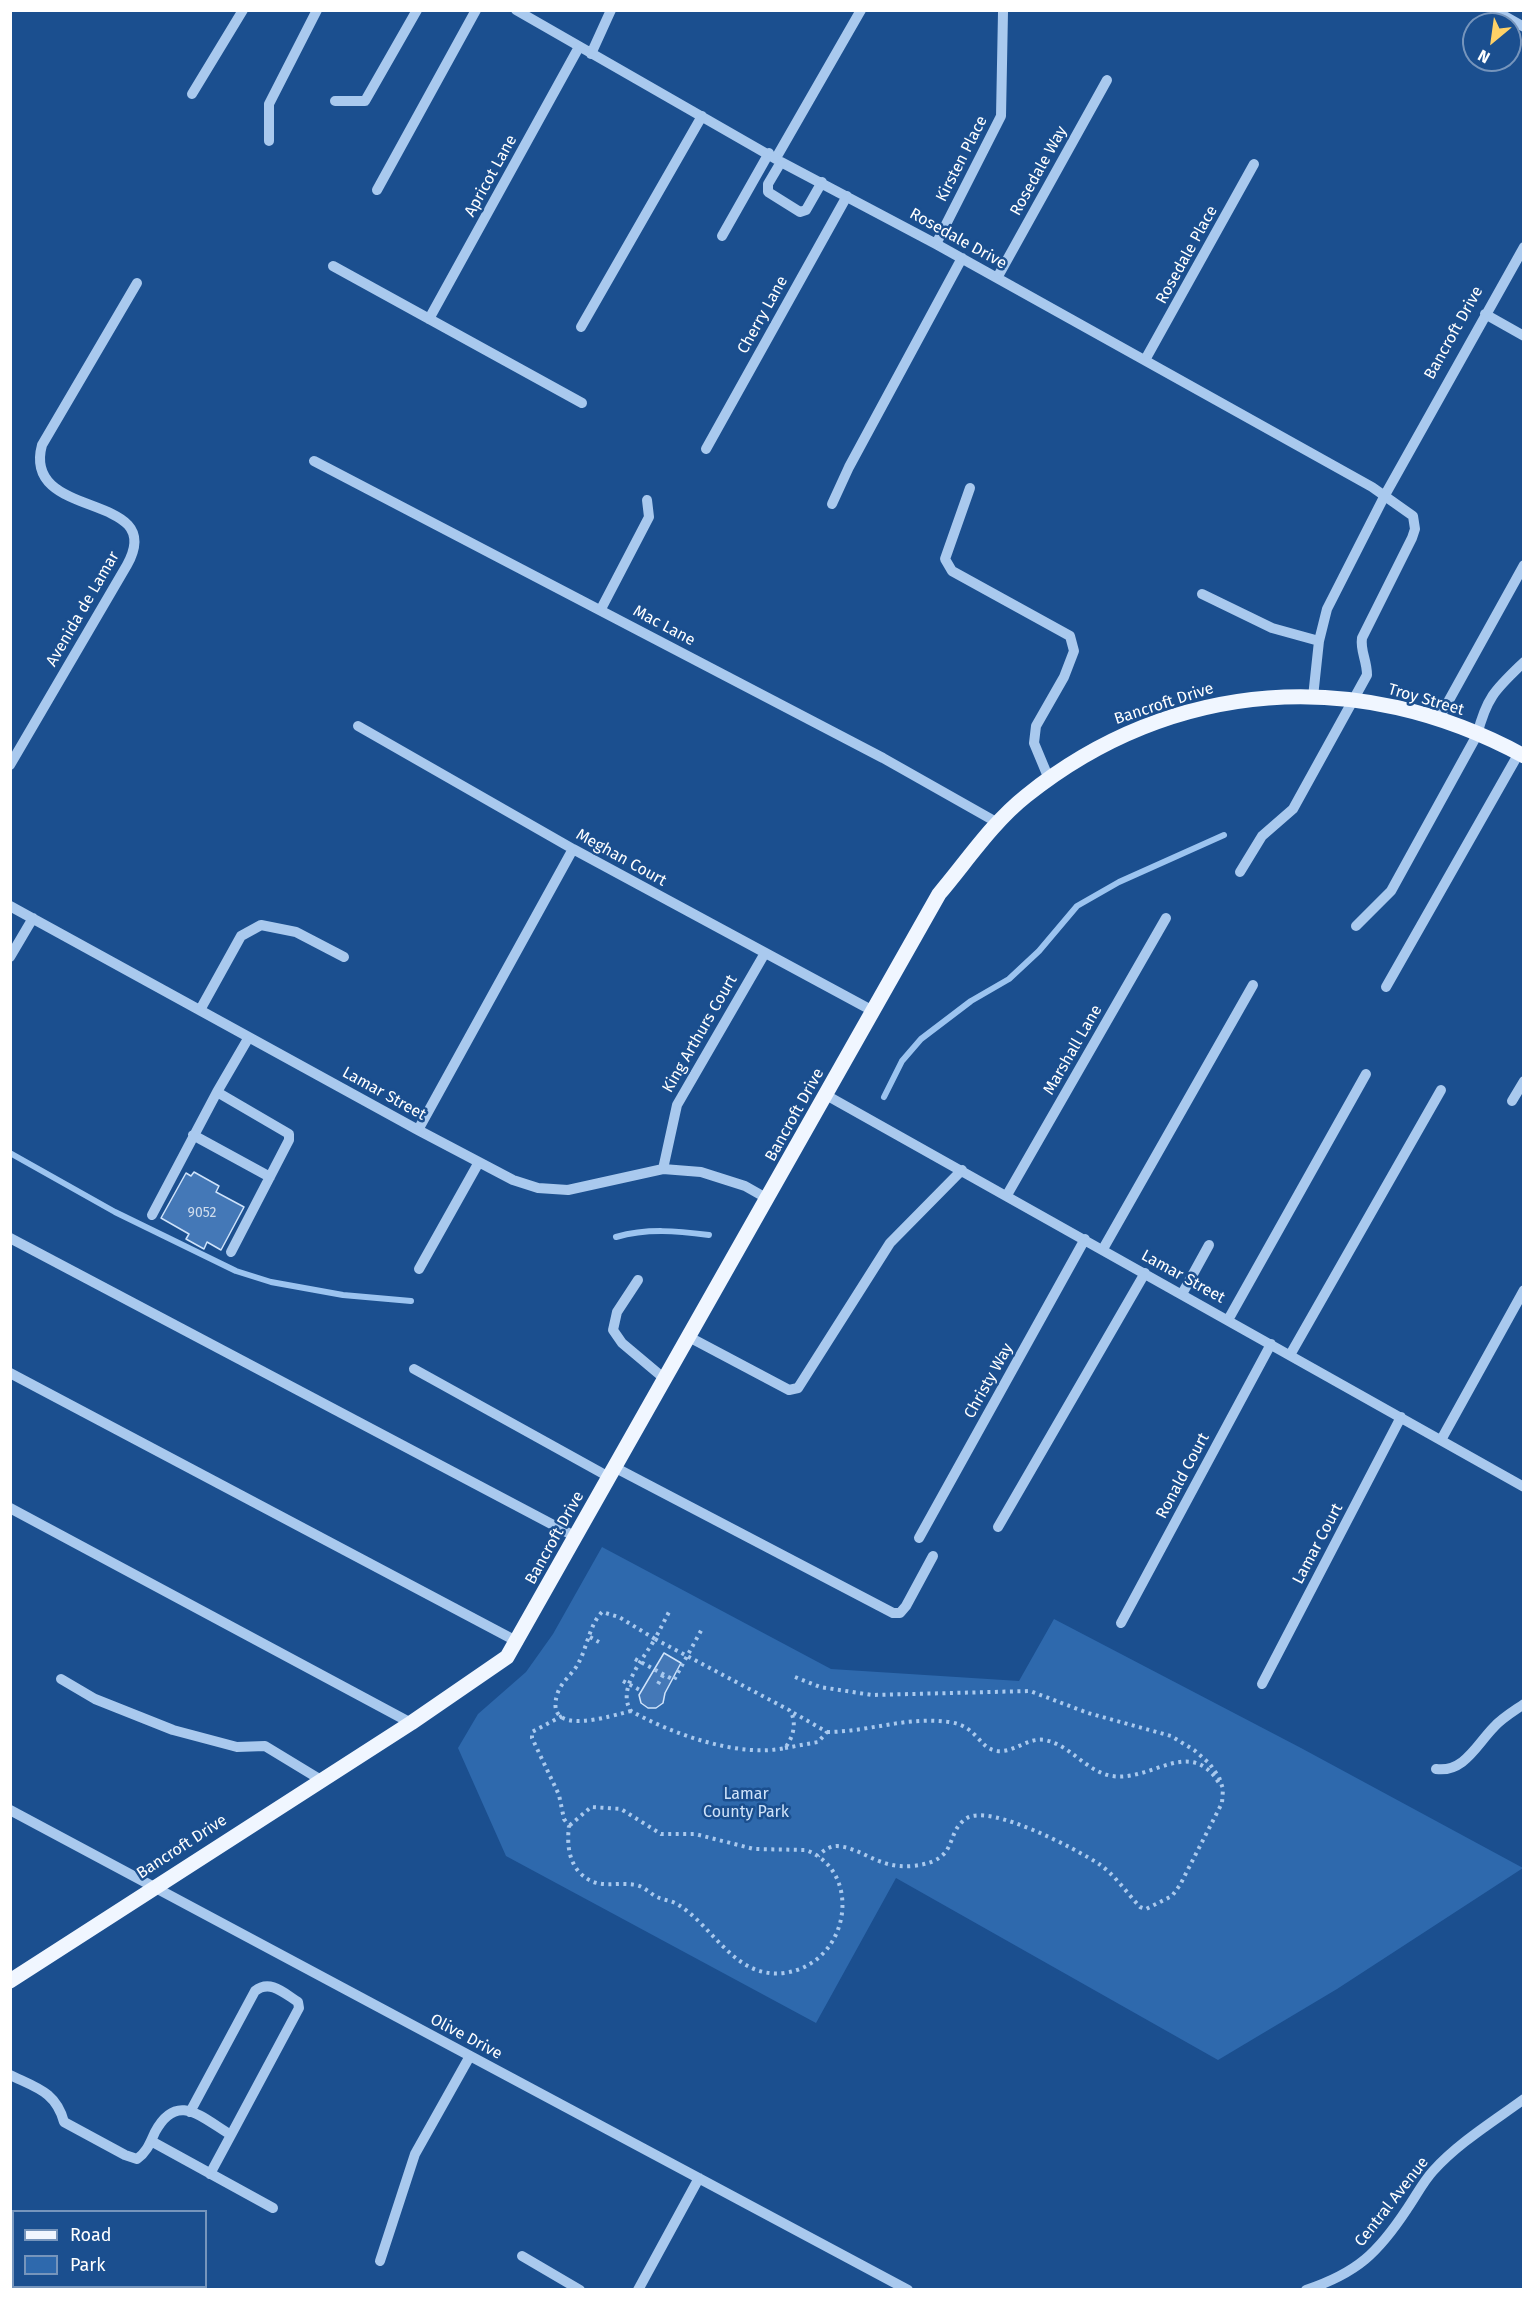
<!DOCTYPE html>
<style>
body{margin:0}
#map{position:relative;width:1534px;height:2300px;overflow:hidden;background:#1b4f8f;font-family:"Fira Sans",sans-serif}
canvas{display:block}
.frame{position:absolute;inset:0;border:12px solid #fff;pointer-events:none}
.legend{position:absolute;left:12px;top:2210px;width:195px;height:78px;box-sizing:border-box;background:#1b4f8f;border:2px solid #7695bc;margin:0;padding:8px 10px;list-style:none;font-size:18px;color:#fff}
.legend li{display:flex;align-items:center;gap:12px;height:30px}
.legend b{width:30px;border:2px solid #7695bc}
.north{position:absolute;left:1462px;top:12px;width:60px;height:60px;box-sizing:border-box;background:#1b4f8f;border:2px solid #7695bc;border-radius:50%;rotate:209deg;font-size:16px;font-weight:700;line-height:24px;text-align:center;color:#fff}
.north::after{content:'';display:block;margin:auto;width:21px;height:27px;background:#ffd166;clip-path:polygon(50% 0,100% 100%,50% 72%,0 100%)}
</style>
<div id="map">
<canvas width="1534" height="2300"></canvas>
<div class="frame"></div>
<ul class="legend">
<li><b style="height:8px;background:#f0f6ff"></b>Road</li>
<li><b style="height:16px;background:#2e69ad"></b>Park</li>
</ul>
<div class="north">N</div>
</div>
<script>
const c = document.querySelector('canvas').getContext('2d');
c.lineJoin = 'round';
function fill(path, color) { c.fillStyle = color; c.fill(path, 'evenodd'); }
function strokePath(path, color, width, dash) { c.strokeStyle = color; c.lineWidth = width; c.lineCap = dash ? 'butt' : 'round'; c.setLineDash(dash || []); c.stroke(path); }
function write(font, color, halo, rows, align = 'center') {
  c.font = font + ' "Fira Sans",sans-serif'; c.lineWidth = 5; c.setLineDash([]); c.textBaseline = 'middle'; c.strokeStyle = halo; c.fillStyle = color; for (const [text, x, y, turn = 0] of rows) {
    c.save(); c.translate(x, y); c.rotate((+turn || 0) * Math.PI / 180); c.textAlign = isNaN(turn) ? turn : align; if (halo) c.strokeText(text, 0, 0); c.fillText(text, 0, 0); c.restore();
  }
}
const green = new Path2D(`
 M 602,1547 L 831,1669 L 1019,1681 L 1054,1619 L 1301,1748 L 1523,1868 L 1337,1989 L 1218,2060 L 896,1878 L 816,2023 L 506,1856 L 458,1748 L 478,1714 L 526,1672 L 553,1634 Z`);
const stream = new Path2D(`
 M 884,1097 L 902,1061 L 921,1039 L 971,1001 L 1009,979 L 1039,951 L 1077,906 L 1119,882 L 1224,835
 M 10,1153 L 115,1212 L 236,1271 L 271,1282 L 343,1295 L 411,1301
 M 616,1237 C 648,1228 677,1231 709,1235`);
const building = new Path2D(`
 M 194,1172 L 219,1186 L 216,1192 L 244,1207 L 221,1250 L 207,1242 L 204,1249 L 186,1239 L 189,1234 L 161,1218 L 186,1173 L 191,1176 Z
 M 664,1653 L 681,1663 L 665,1693 L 663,1703 L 656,1708 L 648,1708 L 641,1703 L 639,1695 Z`);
const path = new Path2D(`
 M 590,1637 L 599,1642
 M 655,1639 L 789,1710 C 798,1721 793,1738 785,1748 C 739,1758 672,1734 631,1711 C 616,1689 644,1658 655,1639 Z
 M 635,1659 L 674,1680 L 703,1627
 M 795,1677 L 820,1687 L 872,1695 L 1030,1691 L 1088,1713 L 1171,1736 L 1194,1750 L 1209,1763 L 1219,1777 L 1223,1789 L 1222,1803 L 1180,1885 L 1172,1896 L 1146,1909 L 1140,1907 C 1127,1893 1114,1874 1099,1864 C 1076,1849 991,1804 967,1818 C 943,1833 962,1861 912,1866 C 878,1869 863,1848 837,1846 C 829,1846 823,1851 818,1856
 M 623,1681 L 640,1690
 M 658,1684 L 663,1675
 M 631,1711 C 613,1715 541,1740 558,1692 C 562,1681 574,1673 579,1662 C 587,1647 590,1624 602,1612 L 619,1617 L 655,1639 L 670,1610
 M 562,1716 L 532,1732 L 532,1738 L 559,1795 L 564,1819 L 569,1826 C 567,1842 568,1860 580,1873 C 598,1891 615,1881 636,1885 C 644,1887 649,1892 655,1896 C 662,1900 670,1900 677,1904 C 713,1925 734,1979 784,1973 C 850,1964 864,1872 806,1850 L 754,1849 L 695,1834 L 661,1834 L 621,1809 L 591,1807 L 569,1826
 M 827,1732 C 868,1732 907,1716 949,1722 C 978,1726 978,1748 997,1751 C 1014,1753 1028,1737 1045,1740 C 1072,1746 1085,1771 1112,1776 C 1152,1782 1190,1736 1219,1783
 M 785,1748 L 818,1742 L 827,1732 L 792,1712`);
const minor = new Path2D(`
 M 516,10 L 781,162 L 936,244 L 1372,487 L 1413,516 L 1415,529 L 1412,538 L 1362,638 C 1360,651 1367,660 1367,675 L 1293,809 L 1262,836 L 1240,872
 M 1494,10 L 1524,27
 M 591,54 L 611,10
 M 192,94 L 243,10
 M 335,101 L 365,101 L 417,10
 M 269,141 L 269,104 L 317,10
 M 776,158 L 861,10
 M 781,162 L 768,184 L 768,192 L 800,212 L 806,210 L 822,182
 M 377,190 L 476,10
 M 722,236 L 769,153
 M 936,244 L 1001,116 L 1003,12
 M 333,266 L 582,403
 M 997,278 L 1107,80
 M 1485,314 L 1524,336
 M 429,319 L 579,47
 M 581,327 L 702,116
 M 1145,360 L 1254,164
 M 706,449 L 847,196
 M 314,461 L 883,758 L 998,823
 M 970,488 L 945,559 L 952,571 L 1070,636 L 1074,651 L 1064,677 L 1036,726 L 1034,743 L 1049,779
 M 832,504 L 849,467 L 962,258
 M 1202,594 L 1272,628 L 1319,641
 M 601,609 L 649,517 L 647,500
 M 1313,697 L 1319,641 L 1327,609 L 1385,495 L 1524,247
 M 1438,720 L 1524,565
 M 358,726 L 573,849 L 873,1011
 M 10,765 L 127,565 C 169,490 21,522 42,445 L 137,283
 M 10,906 L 418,1130 L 513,1180 L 538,1188 L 568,1190 L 663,1169 L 701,1172 L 745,1186 L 768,1199
 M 1356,926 L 1391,891 L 1477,735 C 1487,696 1496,689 1524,662
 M 10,957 L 33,918
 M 1386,987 L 1519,753
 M 200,1010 L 241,936 L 261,925 L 296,932 L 344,957
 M 826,1095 L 1524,1487
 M 1512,1101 L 1524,1081
 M 418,1130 L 573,849
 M 193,1135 L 270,1177
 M 663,1169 L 677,1105 L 765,953
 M 1007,1195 L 1166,918
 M 152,1215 L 217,1092
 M 10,1238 L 576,1537
 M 1103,1249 L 1253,985
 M 231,1252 L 289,1140 L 289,1134 L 217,1092 L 249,1037
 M 419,1269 L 479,1162
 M 638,1280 L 617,1312 L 613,1330 L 622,1343 L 666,1380
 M 1182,1294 L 1209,1245
 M 1228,1320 L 1366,1074
 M 689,1337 L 789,1390 L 798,1388 L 890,1243 L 962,1170
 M 1290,1355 L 1441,1090
 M 414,1369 L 609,1477
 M 10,1373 L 518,1642
 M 1441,1440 L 1524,1290
 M 614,1467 L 893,1613 L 900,1613 L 906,1606 L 933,1556
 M 10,1508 L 411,1723
 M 998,1527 L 1145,1273
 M 919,1538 L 1085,1239
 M 1121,1623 L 1271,1344
 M 61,1679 L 95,1699 L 173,1730 L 237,1747 L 265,1746 L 321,1780
 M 1262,1684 L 1401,1417
 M 1436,1769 C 1464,1773 1477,1744 1494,1727 C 1502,1718 1514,1711 1524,1704
 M 10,1810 L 908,2290
 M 10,2075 C 37,2088 56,2092 64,2122 L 125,2155 L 137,2159 C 147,2152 150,2143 155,2132 C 177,2091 201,2117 231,2135 L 210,2174
 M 190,2112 L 255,1991 C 270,1979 284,1993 298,2002 L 299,2008 L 231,2135
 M 151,2141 L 273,2208
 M 522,2256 L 580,2290
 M 380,2261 L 415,2154 L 470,2056
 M 10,2288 L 16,2290
 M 638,2290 L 699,2178
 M 1306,2290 C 1357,2273 1378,2253 1407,2209 C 1416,2196 1423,2182 1433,2171 C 1458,2143 1494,2121 1524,2099`);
const major = new Path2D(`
 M 10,1981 L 411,1723 L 507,1657 L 939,894 C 967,861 992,823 1026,796 C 1173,678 1359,666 1524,756`);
const numberNames = [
 ["9052",202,1213]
];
const streetNames = [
 ["Kirsten Place",962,159,-63],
 ["Rosedale Way",1039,171,-61],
 ["Apricot Lane",491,176,-61],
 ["Rosedale Drive",958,239,29],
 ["Rosedale Place",1187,255,-61],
 ["Cherry Lane",763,315,-61],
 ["Bancroft Drive",1454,333,-61],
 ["Avenida de Lamar",83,609,-60],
 ["Mac Lane",664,626,28],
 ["Troy Street",1426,700,16],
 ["Bancroft Drive",1164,704,-18],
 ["Meghan Court",621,858,29],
 ["King Arthurs Court",700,1034,-60],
 ["Marshall Lane",1073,1050,-60],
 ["Lamar Street",384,1094,29],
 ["Bancroft Drive",795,1115,-61],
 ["Lamar Street",1183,1277,29],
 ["Christy Way",989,1381,-61],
 ["Ronald Court",1183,1476,-62],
 ["Bancroft Drive",555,1538,-61],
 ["Lamar Court",1318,1544,-62],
 ["Bancroft Drive",182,1847,-33],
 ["Olive Drive",466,2037,28],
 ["Central Avenue",1392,2202,-52]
];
const parkNames = [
 ["Lamar",746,1795],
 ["County Park",746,1813]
];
fill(green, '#2e69ad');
strokePath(stream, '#9cc4f0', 6);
fill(building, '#4478b7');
strokePath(building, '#cfe3fa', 1.5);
strokePath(path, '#a9c9ee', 4, [3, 4.5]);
strokePath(minor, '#a9c9ee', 10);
strokePath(major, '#f0f6ff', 15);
write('14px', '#d0dded', null, numberNames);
write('16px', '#fff', '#1b4f8f', streetNames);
write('16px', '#cfe3fa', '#1b4f8f', parkNames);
</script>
